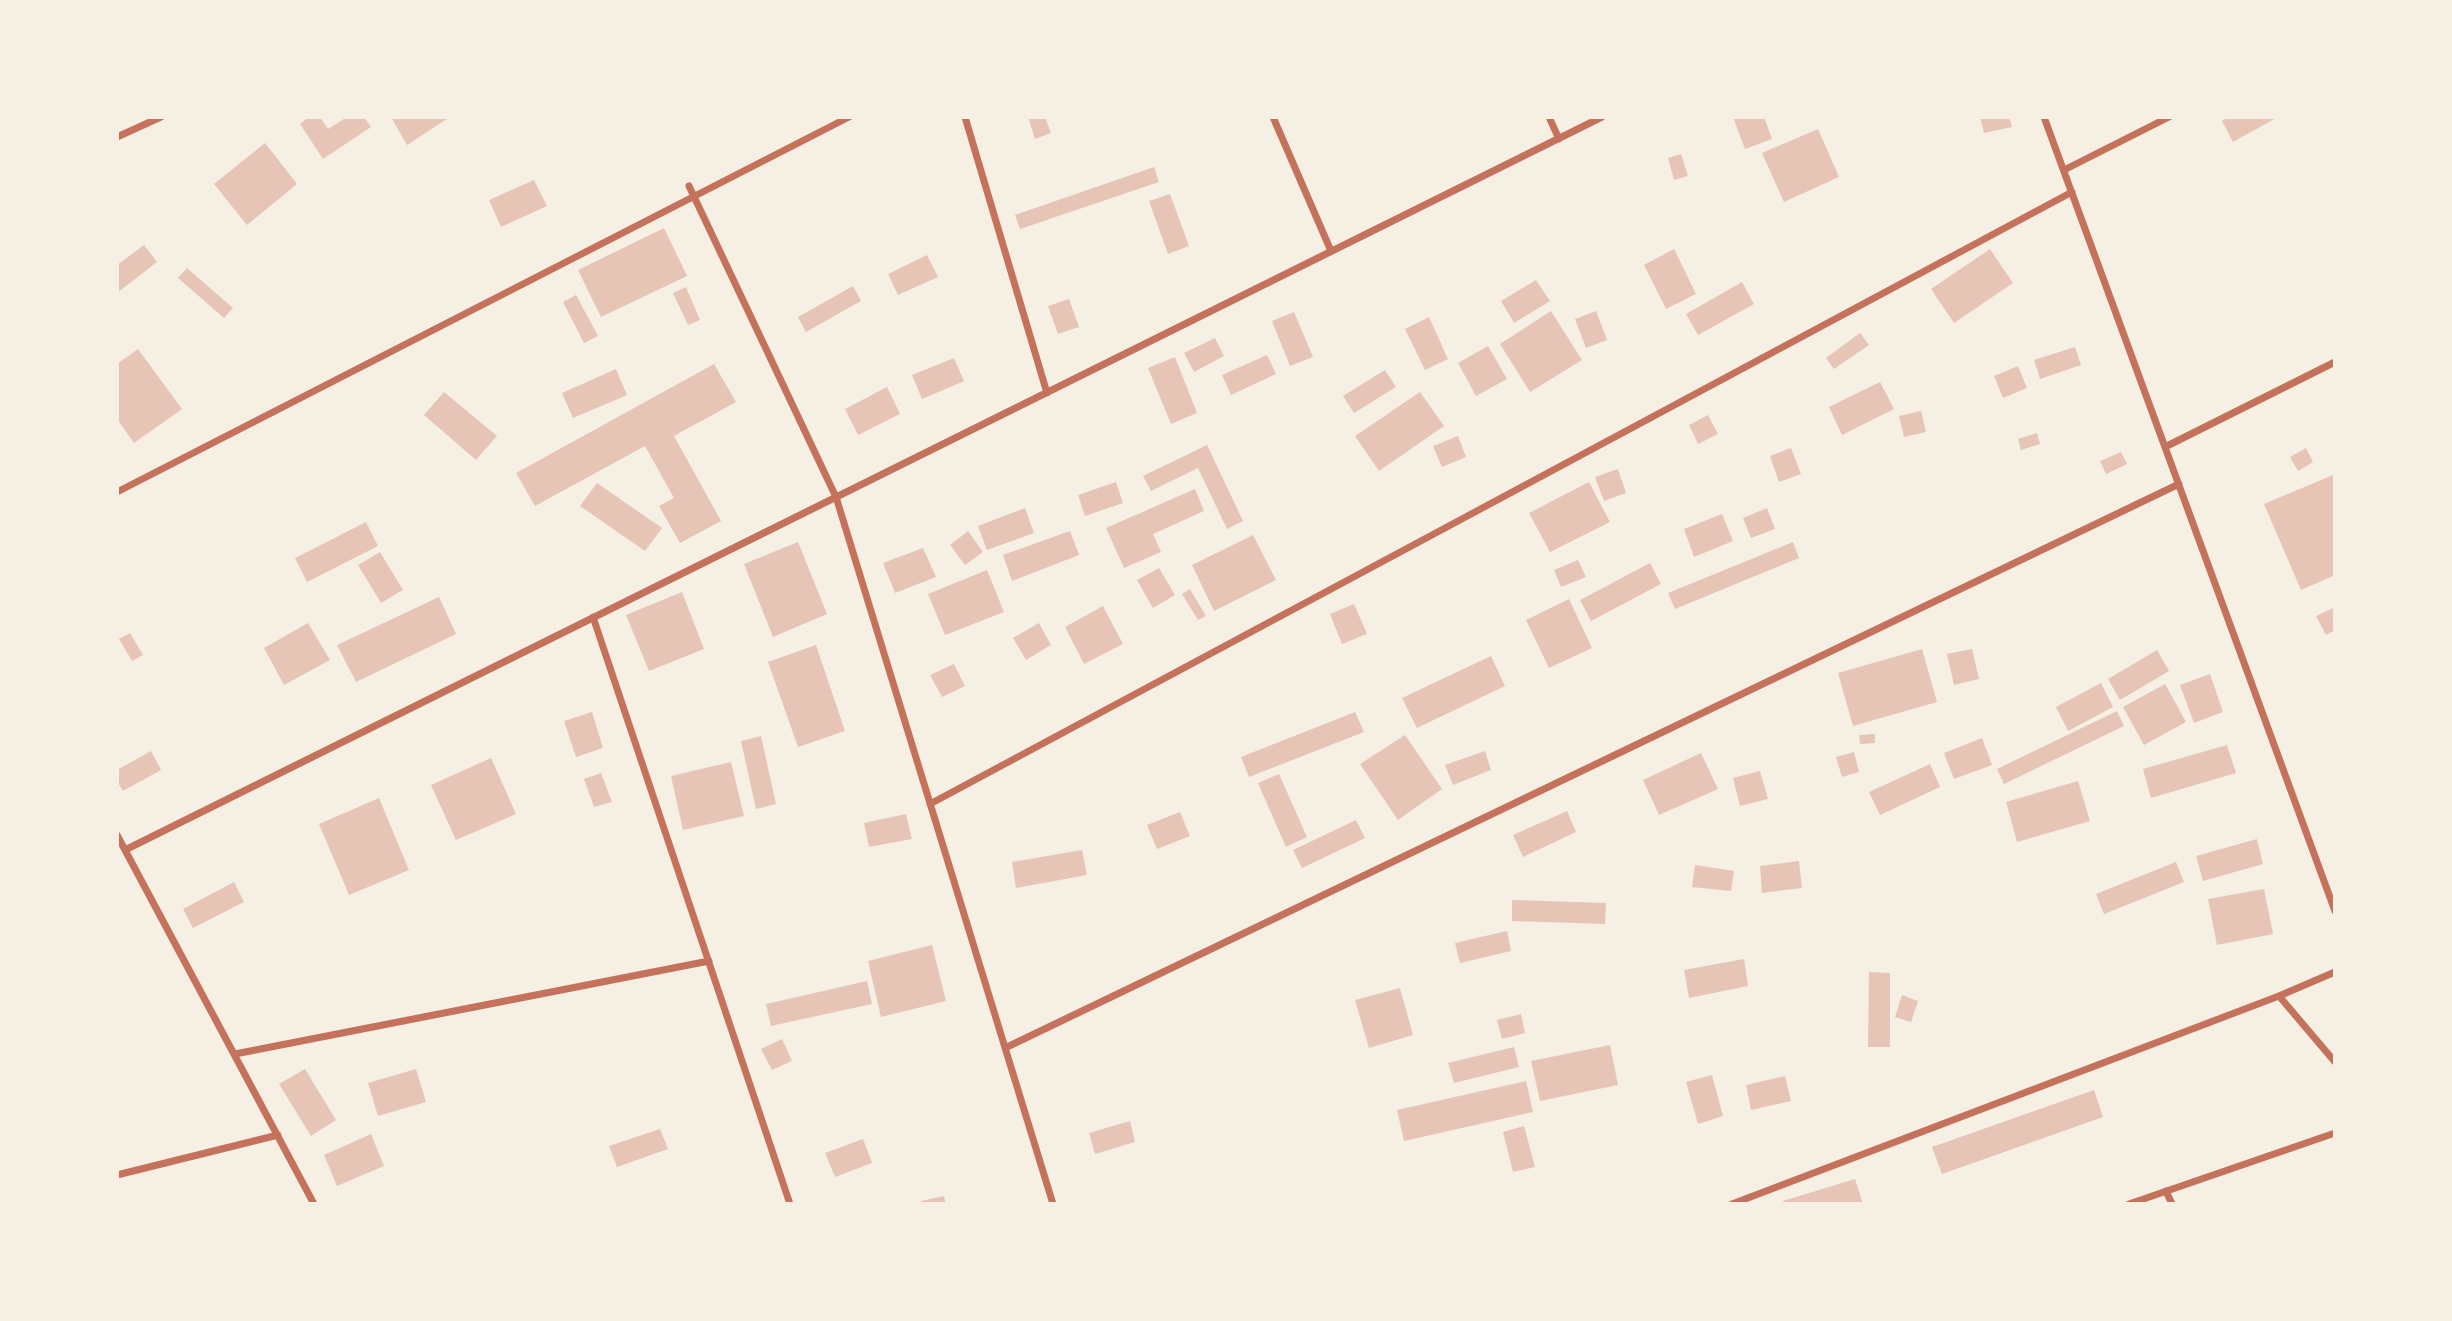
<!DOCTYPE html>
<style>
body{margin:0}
#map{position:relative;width:2452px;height:1321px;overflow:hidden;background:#f6efe4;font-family:"Space Grotesk",sans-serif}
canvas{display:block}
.frame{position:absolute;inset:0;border:119px solid #f6efe4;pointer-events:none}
</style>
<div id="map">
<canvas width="2452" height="1321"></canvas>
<div class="frame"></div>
</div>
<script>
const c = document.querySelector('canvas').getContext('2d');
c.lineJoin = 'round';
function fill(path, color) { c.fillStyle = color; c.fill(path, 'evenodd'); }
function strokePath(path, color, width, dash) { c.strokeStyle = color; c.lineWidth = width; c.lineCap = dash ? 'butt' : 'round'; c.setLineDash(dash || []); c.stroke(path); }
const building = new Path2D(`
 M 309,117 L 320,117 L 328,129 L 347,117 L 364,117 L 371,127 L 323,159 L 300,124 Z
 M 391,117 L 450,117 L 407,145 Z
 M 1028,117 L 1045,117 L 1051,133 L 1035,139 Z
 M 1733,117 L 1764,117 L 1772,139 L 1745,149 Z
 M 1980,117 L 2009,117 L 2012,127 L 1984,133 Z
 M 2228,117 L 2278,117 L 2233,142 L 2222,121 Z
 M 1818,129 L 1839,177 L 1784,202 L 1762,153 Z
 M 265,143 L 297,184 L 247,225 L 214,184 Z
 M 1681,154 L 1688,176 L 1674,180 L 1668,158 Z
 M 1154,167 L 1159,182 L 1020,229 L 1015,215 Z
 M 534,180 L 547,206 L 501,227 L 489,200 Z
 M 1170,194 L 1189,246 L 1168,254 L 1149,201 Z
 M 664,228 L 687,276 L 601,317 L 578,270 Z
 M 144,245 L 157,262 L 117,293 L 117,265 Z
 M 1674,249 L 1696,294 L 1666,309 L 1644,265 Z
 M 1990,249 L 2013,283 L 1954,323 L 1931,289 Z
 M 927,255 L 938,277 L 898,295 L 888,274 Z
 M 187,268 L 233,308 L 224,318 L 178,278 Z
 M 1536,280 L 1550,301 L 1514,323 L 1501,301 Z
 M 1742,282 L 1754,304 L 1698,335 L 1686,314 Z
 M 853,286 L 861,301 L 806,332 L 798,317 Z
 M 686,287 L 700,320 L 688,325 L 673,293 Z
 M 576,295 L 598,336 L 584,343 L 563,302 Z
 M 1069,299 L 1079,327 L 1058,334 L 1048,306 Z
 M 1551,311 L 1582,360 L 1530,392 L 1500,344 Z
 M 1596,311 L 1607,340 L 1586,348 L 1575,319 Z
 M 1294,312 L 1313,357 L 1290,366 L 1272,321 Z
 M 1429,317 L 1448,359 L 1425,370 L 1405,329 Z
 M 1860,333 L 1869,345 L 1834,369 L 1826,358 Z
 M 1215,338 L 1224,356 L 1194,372 L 1184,353 Z
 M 1488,346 L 1507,379 L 1476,396 L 1458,363 Z
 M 2075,347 L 2081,365 L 2040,379 L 2034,360 Z
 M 138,349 L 182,409 L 134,443 L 117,419 L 117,364 Z
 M 1267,355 L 1276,374 L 1231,395 L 1222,375 Z
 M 1175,357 L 1197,413 L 1171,424 L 1148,368 Z
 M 954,358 L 964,381 L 922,399 L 912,375 Z
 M 714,364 L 736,402 L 674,436 L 721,521 L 680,543 L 659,506 L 674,498 L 645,446 L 535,506 L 516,473 Z
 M 2018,366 L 2027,388 L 2003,398 L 1994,376 Z
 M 616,369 L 627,395 L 573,418 L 562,393 Z
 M 1385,370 L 1396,387 L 1354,413 L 1343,396 Z
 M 1880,382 L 1894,409 L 1842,435 L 1829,407 Z
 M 887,387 L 900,414 L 858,435 L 845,409 Z
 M 444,392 L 497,436 L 476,460 L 424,415 Z
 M 1420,392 L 1444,426 L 1379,471 L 1355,436 Z
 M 1921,411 L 1926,432 L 1904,437 L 1899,416 Z
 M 1708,415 L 1718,434 L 1698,444 L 1689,425 Z
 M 2037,433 L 2040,444 L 2021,450 L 2018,439 Z
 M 1458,436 L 1466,457 L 1442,467 L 1433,446 Z
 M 1207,445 L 1243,521 L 1227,529 L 1198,468 L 1151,491 L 1143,476 Z
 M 1791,448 L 1801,474 L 1779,482 L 1770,456 Z
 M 2306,448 L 2313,462 L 2298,471 L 2290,457 Z
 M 2121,452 L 2127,464 L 2106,474 L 2100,461 Z
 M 1618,469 L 1626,493 L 1604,501 L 1595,477 Z
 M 2333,475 L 2335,575 L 2301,590 L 2264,504 Z
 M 1116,482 L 1123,503 L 1085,516 L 1078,495 Z
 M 1589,482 L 1610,522 L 1550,552 L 1529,513 Z
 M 597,483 L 662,528 L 645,551 L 580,506 Z
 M 1195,489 L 1204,511 L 1153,534 L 1161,552 L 1124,568 L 1106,528 Z
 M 1025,508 L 1034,533 L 987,550 L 978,526 Z
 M 1767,508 L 1775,529 L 1751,538 L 1743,518 Z
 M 1722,514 L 1733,541 L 1694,557 L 1684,529 Z
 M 366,522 L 378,546 L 307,582 L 295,558 Z
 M 968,531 L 983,552 L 965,565 L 950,545 Z
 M 1070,531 L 1079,555 L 1012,581 L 1003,555 Z
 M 1253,535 L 1276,580 L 1214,611 L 1192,565 Z
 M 798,542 L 827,614 L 773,637 L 744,564 Z
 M 1793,542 L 1799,558 L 1675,609 L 1668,593 Z
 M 923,548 L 936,577 L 895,593 L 883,563 Z
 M 380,552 L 403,590 L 381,603 L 358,565 Z
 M 1578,560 L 1586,577 L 1561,587 L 1554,570 Z
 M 1650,563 L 1661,584 L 1591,621 L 1580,600 Z
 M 1159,568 L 1175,595 L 1153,608 L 1137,580 Z
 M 987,570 L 1004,612 L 945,635 L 928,594 Z
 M 1190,589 L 1206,616 L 1198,620 L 1182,594 Z
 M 682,592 L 704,649 L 649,671 L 626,615 Z
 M 439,597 L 456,634 L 356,682 L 337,645 Z
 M 1569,599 L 1592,648 L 1549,668 L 1526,620 Z
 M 1354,604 L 1367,634 L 1342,644 L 1330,614 Z
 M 1103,606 L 1123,644 L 1084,664 L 1065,627 Z
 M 2335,607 L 2335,630 L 2326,635 L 2316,616 Z
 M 308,623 L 330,660 L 284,685 L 264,648 Z
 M 1039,623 L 1051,645 L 1026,660 L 1013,638 Z
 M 130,633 L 143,655 L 132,661 L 119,639 Z
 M 816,645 L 845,731 L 798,747 L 768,662 Z
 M 1922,649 L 1937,702 L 1853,726 L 1838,673 Z
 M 1972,649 L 1979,679 L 1954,685 L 1947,654 Z
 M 2157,650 L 2169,671 L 2120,700 L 2108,679 Z
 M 1491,656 L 1505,686 L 1417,728 L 1402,698 Z
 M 954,664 L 965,686 L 942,697 L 930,675 Z
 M 2210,674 L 2223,712 L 2194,723 L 2180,685 Z
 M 2101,683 L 2113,707 L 2068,731 L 2056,707 Z
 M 2165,684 L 2186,722 L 2144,745 L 2123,707 Z
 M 2117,711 L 2124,726 L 2004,784 L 1997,769 Z
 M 592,712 L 603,748 L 576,757 L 564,721 Z
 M 1355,712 L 1364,732 L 1249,777 L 1241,757 Z
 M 1875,734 L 1875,743 L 1860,744 L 1859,735 Z
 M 1405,735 L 1442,789 L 1398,820 L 1360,764 Z
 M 761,736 L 776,804 L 756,809 L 741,741 Z
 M 1982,738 L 1992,765 L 1954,779 L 1944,753 Z
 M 2227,745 L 2236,773 L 2151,798 L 2143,769 Z
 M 151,751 L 161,770 L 123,791 L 117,781 L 117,770 Z
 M 1485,751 L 1491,770 L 1453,785 L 1445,765 Z
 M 1854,752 L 1859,772 L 1842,777 L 1836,757 Z
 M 1701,753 L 1718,789 L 1659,815 L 1643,780 Z
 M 491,758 L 516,814 L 456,840 L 431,785 Z
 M 731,762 L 744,816 L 683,830 L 671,776 Z
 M 1930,764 L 1940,787 L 1880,815 L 1869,792 Z
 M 1760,771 L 1768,799 L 1740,806 L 1733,778 Z
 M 601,773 L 612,802 L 594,807 L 584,779 Z
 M 1279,774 L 1307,837 L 1286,847 L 1258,783 Z
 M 2078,781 L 2090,821 L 2017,842 L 2006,802 Z
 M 379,798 L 409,870 L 349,895 L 319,824 Z
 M 1567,811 L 1576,832 L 1523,857 L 1513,835 Z
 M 1180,812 L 1190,836 L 1157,849 L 1147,825 Z
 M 906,814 L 912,839 L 869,847 L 864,823 Z
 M 1356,820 L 1365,838 L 1302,868 L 1293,850 Z
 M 2257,839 L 2263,864 L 2203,881 L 2196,856 Z
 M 1082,850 L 1087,875 L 1016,888 L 1012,862 Z
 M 1799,861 L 1802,888 L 1762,893 L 1760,866 Z
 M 2176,862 L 2184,882 L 2104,914 L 2096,894 Z
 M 1695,865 L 1734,871 L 1731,891 L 1692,887 Z
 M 234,882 L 244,902 L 193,928 L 183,909 Z
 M 2264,889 L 2273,934 L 2217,945 L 2208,899 Z
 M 1512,900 L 1606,903 L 1605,924 L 1512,921 Z
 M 1507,931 L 1511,951 L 1460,963 L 1455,943 Z
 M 932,945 L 946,1001 L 881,1017 L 868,961 Z
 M 1744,959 L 1748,986 L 1689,998 L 1684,970 Z
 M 1869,972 L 1890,973 L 1890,1047 L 1868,1047 Z
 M 867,981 L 872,1004 L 771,1026 L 766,1004 Z
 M 1400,988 L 1413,1035 L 1369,1048 L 1355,1000 Z
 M 1902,995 L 1918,1001 L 1911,1022 L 1895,1017 Z
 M 1521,1014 L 1525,1033 L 1502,1039 L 1497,1020 Z
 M 782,1039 L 792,1061 L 772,1070 L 761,1049 Z
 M 1610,1045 L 1618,1085 L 1540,1101 L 1531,1061 Z
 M 1514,1047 L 1519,1067 L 1454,1083 L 1448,1063 Z
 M 305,1069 L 336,1120 L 311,1136 L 279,1084 Z
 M 416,1069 L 426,1102 L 378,1116 L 368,1083 Z
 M 1712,1075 L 1723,1116 L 1698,1124 L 1686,1082 Z
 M 1785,1076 L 1791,1101 L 1751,1110 L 1746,1085 Z
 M 1526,1081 L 1533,1112 L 1404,1141 L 1397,1110 Z
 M 2094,1090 L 2103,1117 L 1942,1174 L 1932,1147 Z
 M 1130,1121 L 1135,1142 L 1095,1154 L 1089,1133 Z
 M 1524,1126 L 1535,1167 L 1513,1172 L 1503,1132 Z
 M 660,1129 L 668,1149 L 617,1167 L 609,1146 Z
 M 371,1134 L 384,1166 L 337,1186 L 324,1155 Z
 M 863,1139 L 872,1163 L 835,1177 L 825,1153 Z
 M 1855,1179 L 1863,1204 L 1784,1204 L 1783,1201 Z
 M 944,1196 L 946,1204 L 922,1204 L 921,1201 Z`);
const minor = new Path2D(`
 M 965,117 L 1047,393
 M 1273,117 L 1331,251
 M 1549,117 L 1559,139
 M 2044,117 L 2335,911
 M 117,137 L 161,117
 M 2064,170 L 2169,117
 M 689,186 L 836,497 L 1053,1204
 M 2165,447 L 2335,362
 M 117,492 L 849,117
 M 593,617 L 790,1204
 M 930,804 L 2072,192
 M 117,835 L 314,1204
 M 125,850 L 1602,117
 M 2279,996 L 2335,1062
 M 1005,1048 L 2179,484
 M 235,1054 L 709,961
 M 117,1175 L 278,1135
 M 2166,1191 L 2172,1204
 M 1732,1204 L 2279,996 L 2335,972
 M 2129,1204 L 2335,1133`);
fill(building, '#e6c5b7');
strokePath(minor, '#c5725c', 7);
</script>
